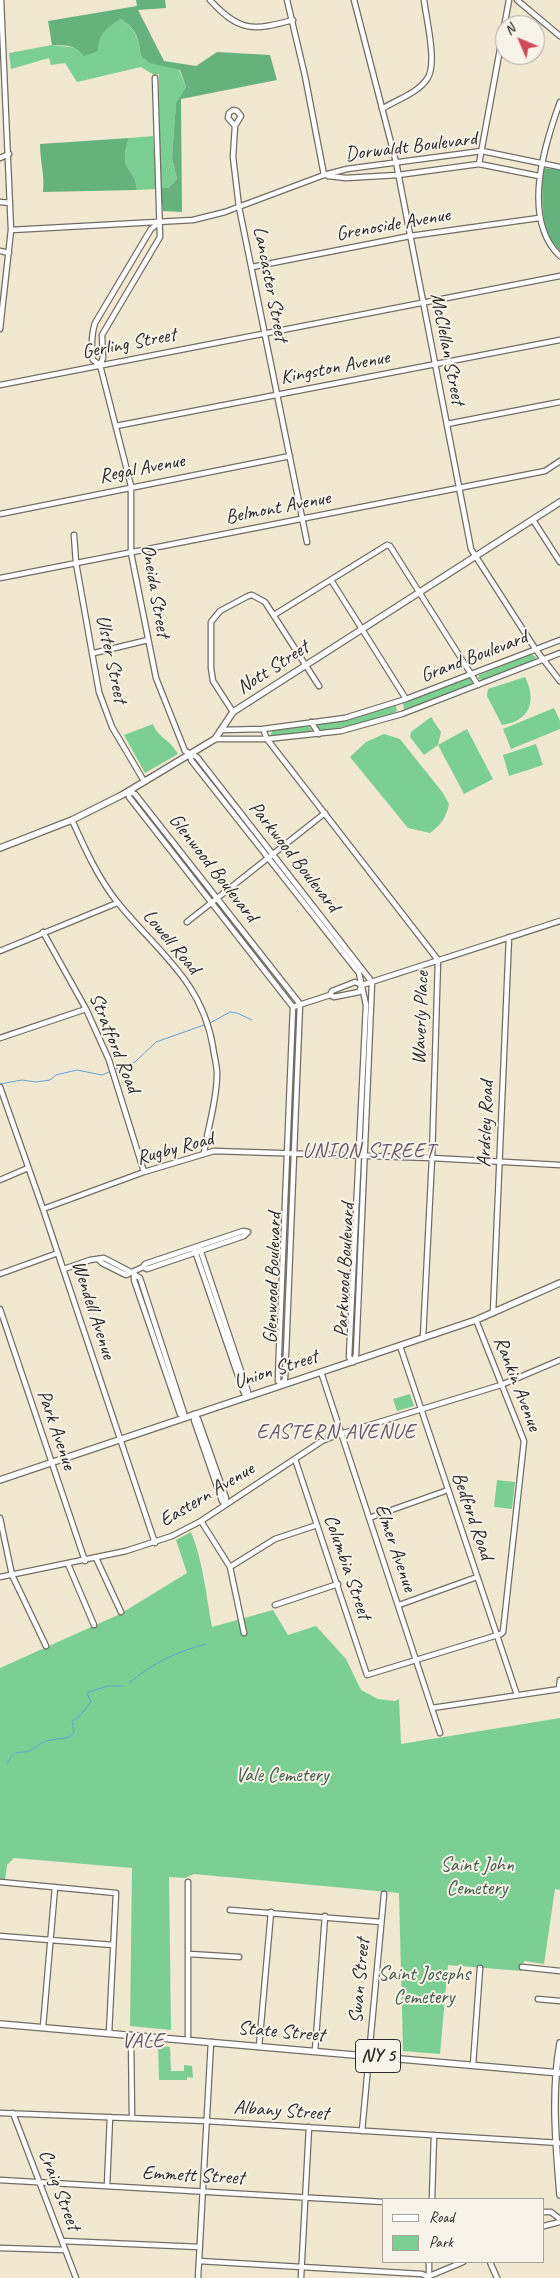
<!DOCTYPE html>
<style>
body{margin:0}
#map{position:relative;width:560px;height:2278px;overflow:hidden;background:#f1e8d1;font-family:Caveat,sans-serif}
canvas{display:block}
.legend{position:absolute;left:382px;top:2198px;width:162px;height:65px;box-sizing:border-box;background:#f7f3e8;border:1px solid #a5a39c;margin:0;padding:6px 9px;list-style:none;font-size:15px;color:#2b2b2b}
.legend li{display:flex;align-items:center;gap:10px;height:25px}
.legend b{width:25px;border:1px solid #a5a39c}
.north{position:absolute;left:495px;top:15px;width:50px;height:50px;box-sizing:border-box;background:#f7f3e8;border:1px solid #a5a39c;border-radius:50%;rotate:315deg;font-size:14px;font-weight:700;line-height:20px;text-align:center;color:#2b2b2b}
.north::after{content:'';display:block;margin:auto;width:18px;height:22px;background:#d1495b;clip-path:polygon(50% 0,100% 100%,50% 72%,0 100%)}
</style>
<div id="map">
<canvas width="560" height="2278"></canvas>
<ul class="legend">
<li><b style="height:6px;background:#fff"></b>Road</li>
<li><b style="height:14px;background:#7ccf92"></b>Park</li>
</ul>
<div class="north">N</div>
</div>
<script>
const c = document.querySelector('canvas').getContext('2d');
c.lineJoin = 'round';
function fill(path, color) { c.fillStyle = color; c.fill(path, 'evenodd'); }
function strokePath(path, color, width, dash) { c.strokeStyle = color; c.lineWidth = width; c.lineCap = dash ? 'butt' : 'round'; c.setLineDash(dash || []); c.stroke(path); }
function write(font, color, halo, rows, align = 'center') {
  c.font = font + ' Caveat,sans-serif'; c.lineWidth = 4; c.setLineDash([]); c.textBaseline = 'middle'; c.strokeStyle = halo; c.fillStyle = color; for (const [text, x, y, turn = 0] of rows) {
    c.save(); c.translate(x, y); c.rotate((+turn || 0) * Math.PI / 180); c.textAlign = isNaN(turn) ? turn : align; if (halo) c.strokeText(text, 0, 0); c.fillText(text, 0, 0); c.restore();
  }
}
const green = new Path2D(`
 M 121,19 C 136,30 138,37 141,56 L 179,70 L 186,87 L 176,104 L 172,158 L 177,179 L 168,188 L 160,188 L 159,74 L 154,75 L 141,67 L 77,82 L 65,63 L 51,65 L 49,58 L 11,69 L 9,53 L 52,45 L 78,48 L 98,42 L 106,27 Z
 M 153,136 L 156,189 L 137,190 C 135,165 117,173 129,138 Z
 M 531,654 L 536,657 L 534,661 L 484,680 L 478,679 L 479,675 Z
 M 470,677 L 473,681 L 471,685 L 404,710 L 403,703 Z
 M 525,677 C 537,701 530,721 502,725 L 487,696 L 488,689 Z
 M 394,706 L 396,706 L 397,711 L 394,713 L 359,724 L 320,731 L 317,726 L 320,723 L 348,719 Z
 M 554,708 L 560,721 L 560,729 L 511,749 L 503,729 Z
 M 431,717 L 441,732 L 438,745 L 467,729 L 493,779 L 464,794 L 438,745 L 424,755 L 410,737 L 411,732 Z
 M 153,724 C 159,739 169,738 178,754 L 145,773 L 124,735 Z
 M 308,726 L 312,730 L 309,733 L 270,736 L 272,731 Z
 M 384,734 L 400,739 L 443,793 L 449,804 C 446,818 441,825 430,833 L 408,828 L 350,757 L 366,742 Z
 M 536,744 L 543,765 L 509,776 L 503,755 Z
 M 410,1394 L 414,1406 L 397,1411 L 393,1399 Z
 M 497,1480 L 515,1482 L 512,1509 L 494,1507 Z
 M 191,1532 C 203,1561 206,1595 212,1627 L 273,1610 L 288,1635 L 316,1626 L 346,1659 L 361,1690 L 378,1699 L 395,1701 L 399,1699 L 401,1744 L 560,1718 L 560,1890 L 555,1889 L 544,1964 L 524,1961 L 522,1971 L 448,1965 L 440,2054 L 403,2051 L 399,1893 L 194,1874 L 185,1878 L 169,1877 L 171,2030 L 130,2026 L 132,1868 L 14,1858 L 7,1865 L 5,1880 L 0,1880 L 0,1668 L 120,1614 L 187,1573 L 176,1540 Z
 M 158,2046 L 170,2047 L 171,2071 L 184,2071 L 184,2065 L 192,2066 L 193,2078 L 187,2077 L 187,2080 L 159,2080 Z`);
const forest = new Path2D(`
 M 136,0 L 165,0 L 166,8 L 138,10 L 164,61 L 196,66 L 217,52 L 270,55 L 277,80 L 181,99 L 182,212 L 163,211 L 160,188 L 168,188 L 177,179 L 172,158 L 176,103 L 186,87 L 180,70 L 150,63 L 141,56 C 138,37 137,30 121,19 C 107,27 98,34 98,51 L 84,56 C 75,44 66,46 52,45 L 48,21 L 137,6 Z
 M 129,138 C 117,173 135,165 137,190 L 43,192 C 45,176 40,161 40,144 Z
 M 544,168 L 560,170 L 560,251 C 557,247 553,243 550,238 C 541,224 541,184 544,168 Z`);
const stream = new Path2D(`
 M 210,1023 L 230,1012 L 237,1013 L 252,1020
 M 115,1069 L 135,1062 L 156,1042 L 204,1025
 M 0,1084 L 22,1080 L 36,1082 L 50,1080 L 56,1075 L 77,1070 L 102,1075 L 111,1071
 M 129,1683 C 153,1663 177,1651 207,1644
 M 7,1764 C 16,1746 21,1756 33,1749 C 39,1745 43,1741 51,1740 C 60,1738 67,1740 74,1733 L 72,1721 L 78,1718 L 91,1702 L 87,1693 L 89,1692 L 108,1686 L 123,1686`);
const minor = new Path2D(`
 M 210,0 C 239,32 253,31 293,20
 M 287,0 L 305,76 L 324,175
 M 354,0 L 396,162 L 471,549 L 536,650 L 560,681
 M 517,0 L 560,36
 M 155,78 L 160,237 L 102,335 L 103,358 L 100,365 L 131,486 L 131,553 L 156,678 L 185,751 L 197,757 L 372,982 L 356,1355 L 353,1362
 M 560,102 C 544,146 521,219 560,256
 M 382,109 C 396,100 418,93 427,79 C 438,65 426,18 424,0
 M 233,110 L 237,111 L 241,116 L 235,126 L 228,118 L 229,113 Z
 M 235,126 L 233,157 L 239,207 L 307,542
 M 0,158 L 9,154
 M 479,164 L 509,0
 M 328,176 L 346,178 L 398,175 L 479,164 L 539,176
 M 0,202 L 10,203
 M 11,230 L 193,220 L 225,212 L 324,175 L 347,169 L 482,151 L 560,167
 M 0,251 L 9,253
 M 252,267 L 410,236 L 539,218
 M 0,329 L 11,230 L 1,0
 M 100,365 L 93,360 C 91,346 91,336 95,323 L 151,229 L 159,223
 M 0,385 L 560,276
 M 447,424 L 560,402
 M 116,426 L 560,340
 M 0,514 L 290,456
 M 533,520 L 560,562
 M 74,535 L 76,563 L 99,692 L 112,727 L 144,781
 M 0,578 L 545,471 L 560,461
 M 331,580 L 406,699
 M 274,615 L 387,545 L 390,546 L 478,685
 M 94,653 L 148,640
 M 233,712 L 213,681 L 211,668 L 211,622 L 220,611 L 248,596 L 252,595 L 265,602 L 319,686
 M 311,722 L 319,734
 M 263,729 L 267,739 L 438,960 L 432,1158 L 423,1338
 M 221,730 L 263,729 L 345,718 L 406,699 L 560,640
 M 215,739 L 267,739 L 341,731 L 402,714 L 560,653
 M 190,754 L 191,760 L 359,973 L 366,1005 L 349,1357 L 353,1362
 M 128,791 L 135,794 L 300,1004 L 285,1379 L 282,1384
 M 128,791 L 129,797 L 293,1007 L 279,1350 L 278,1381 L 282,1384
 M 72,820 C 85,849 98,878 118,903 C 158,952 202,981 213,1047 C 214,1056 217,1065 217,1074 C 217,1101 208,1126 204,1153
 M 187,922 L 325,813
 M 43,932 L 86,1009 L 109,1060 L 144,1172
 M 0,951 L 117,903
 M 330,995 L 332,991 L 355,982 L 362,985 L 560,921
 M 293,1007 L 330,995 L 334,997 L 359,992 L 362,985
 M 0,1038 L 86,1009
 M 0,1087 L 43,1209 L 155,1543
 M 0,1180 L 28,1168
 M 43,1209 L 144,1172 L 214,1151 L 432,1158 L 560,1165
 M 199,1246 L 248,1392 L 247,1396
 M 194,1248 L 244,1393 L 247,1396
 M 98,1259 L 102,1263 L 126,1275 L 143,1267 L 145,1264 L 243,1231 L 248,1232
 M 143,1267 L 147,1269 L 244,1236 L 248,1232
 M 64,1269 L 90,1260 L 104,1258 L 131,1272
 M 134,1271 L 134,1280 L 180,1414 L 184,1418
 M 0,1274 L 58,1253
 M 135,1275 L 140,1278 L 184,1413 L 184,1418
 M 0,1309 L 85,1561
 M 493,1313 L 509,937
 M 400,1346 L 517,1695
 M 321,1372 L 440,1733
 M 194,1414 L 194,1420 L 222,1501 L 225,1504
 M 194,1414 L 198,1419 L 226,1498 L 225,1504
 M 295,1459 L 367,1675 L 501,1634 L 503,1632 L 524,1441 L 476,1320
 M 0,1518 L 12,1575 L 46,1646
 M 369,1518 L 448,1490
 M 201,1521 L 230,1567 L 244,1633
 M 96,1558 L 121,1612
 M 68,1564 L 94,1625
 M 230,1567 L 275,1539 L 317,1525
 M 0,1577 L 126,1551 L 172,1536 L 201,1521 L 322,1441 L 337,1435 L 501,1385 L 560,1360
 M 275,1605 L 338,1584
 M 399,1605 L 477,1577
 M 559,1689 L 560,1680
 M 432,1708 L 560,1689
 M 0,1882 L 116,1893 L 109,2033
 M 188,1882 L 188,2040
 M 230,1910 L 381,1922
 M 0,1936 L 113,1945
 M 189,1954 L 239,1957
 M 522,1967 L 560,1971
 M 538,1999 L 560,2001
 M 43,2027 L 55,1887
 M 131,2035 L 132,2118
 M 259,2047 L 271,1912
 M 315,2051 L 325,1916
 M 473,2065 L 480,1968
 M 0,2113 L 206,2121 L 560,2143
 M 13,2113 L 76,2278
 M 362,2131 L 384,1894
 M 0,2180 L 384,2202
 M 107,2186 L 110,2117
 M 432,2199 L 434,2135
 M 544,2212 L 551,2212 L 560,2219
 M 544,2226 L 560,2222
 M 62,2241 L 200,2247
 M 0,2248 L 65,2250
 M 199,2261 L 422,2274 L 429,2277 L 429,2262
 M 490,2262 L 497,2278
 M 427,2277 L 463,2262
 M 198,2278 L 211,2042
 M 301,2278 L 309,2127`);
const major = new Path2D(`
 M 0,848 L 72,820 L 122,795 L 215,739 L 233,712 L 560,502
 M 0,1480 L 476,1320 L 560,1283
 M 0,2024 L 560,2073
 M 560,2043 C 551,2094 556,2144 560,2195`);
const shields = [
 [378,2056,45]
];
const shieldNames = [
 ["NY 5",378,2056]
];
const streetNames = [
 ["Dorwaldt Boulevard",411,147,-7],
 ["Grenoside Avenue",393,225,-10],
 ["Lancaster Street",270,284,79],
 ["Gerling Street",129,344,-11],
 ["McClellan Street",447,349,79],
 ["Kingston Avenue",335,368,-11],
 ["Regal Avenue",142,469,-11],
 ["Belmont Avenue",278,508,-11],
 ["Oneida Street",155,591,80],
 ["Grand Boulevard",474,657,-21],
 ["Ulster Street",111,659,78],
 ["Nott Street",273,668,-33],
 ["Parkwood Boulevard",294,857,52],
 ["Glenwood Boulevard",213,868,52],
 ["Lowell Road",171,942,50],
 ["Waverly Place",421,1018,-88],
 ["Stratford Road",114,1043,68],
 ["Ardsley Road",486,1124,-88],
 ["Rugby Road",175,1149,-15],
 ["Parkwood Boulevard",345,1270,-87],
 ["Glenwood Boulevard",273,1278,-88],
 ["Wendell Avenue",93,1310,72],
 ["Union Street",276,1370,-18],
 ["Rankin Avenue",517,1384,69],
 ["Park Avenue",56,1430,71],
 ["Eastern Avenue",207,1495,-31],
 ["Bedford Road",472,1516,71],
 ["Elmer Avenue",395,1548,71],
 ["Columbia Street",347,1567,71],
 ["Swan Street",360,1981,-85],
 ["State Street",281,2032,5],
 ["Albany Street",281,2111,4],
 ["Emmett Street",193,2176,3],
 ["Craig Street",59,2190,69]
];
const parkNames = [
 ["Vale Cemetery",282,1776],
 ["Saint John",477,1866],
 ["Cemetery",477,1889],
 ["Saint Josephs",424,1975],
 ["Cemetery",424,1998]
];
const neighbourhoodNames = [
 ["UNION STREET",369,1151],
 ["EASTERN AVENUE",336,1432],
 ["VALE",143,2041]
];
fill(green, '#7ccf92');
fill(forest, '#65b27c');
strokePath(stream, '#62a3d6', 1);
strokePath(minor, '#706d65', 7);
strokePath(major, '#706d65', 8);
strokePath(minor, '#fff', 4.5);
strokePath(major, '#fff', 5.5);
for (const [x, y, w] of shields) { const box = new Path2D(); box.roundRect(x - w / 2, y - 16.5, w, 33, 4); c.fillStyle = '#f7f3e8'; c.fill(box); strokePath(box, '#2b2b2b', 1); }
write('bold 19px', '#2b2b2b', null, shieldNames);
write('20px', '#2b2b2b', '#f7f3e8', streetNames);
write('20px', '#435c4a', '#f7f3e8', parkNames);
c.letterSpacing = '1px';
write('21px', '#675569', '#f7f3e8', neighbourhoodNames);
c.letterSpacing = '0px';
</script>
